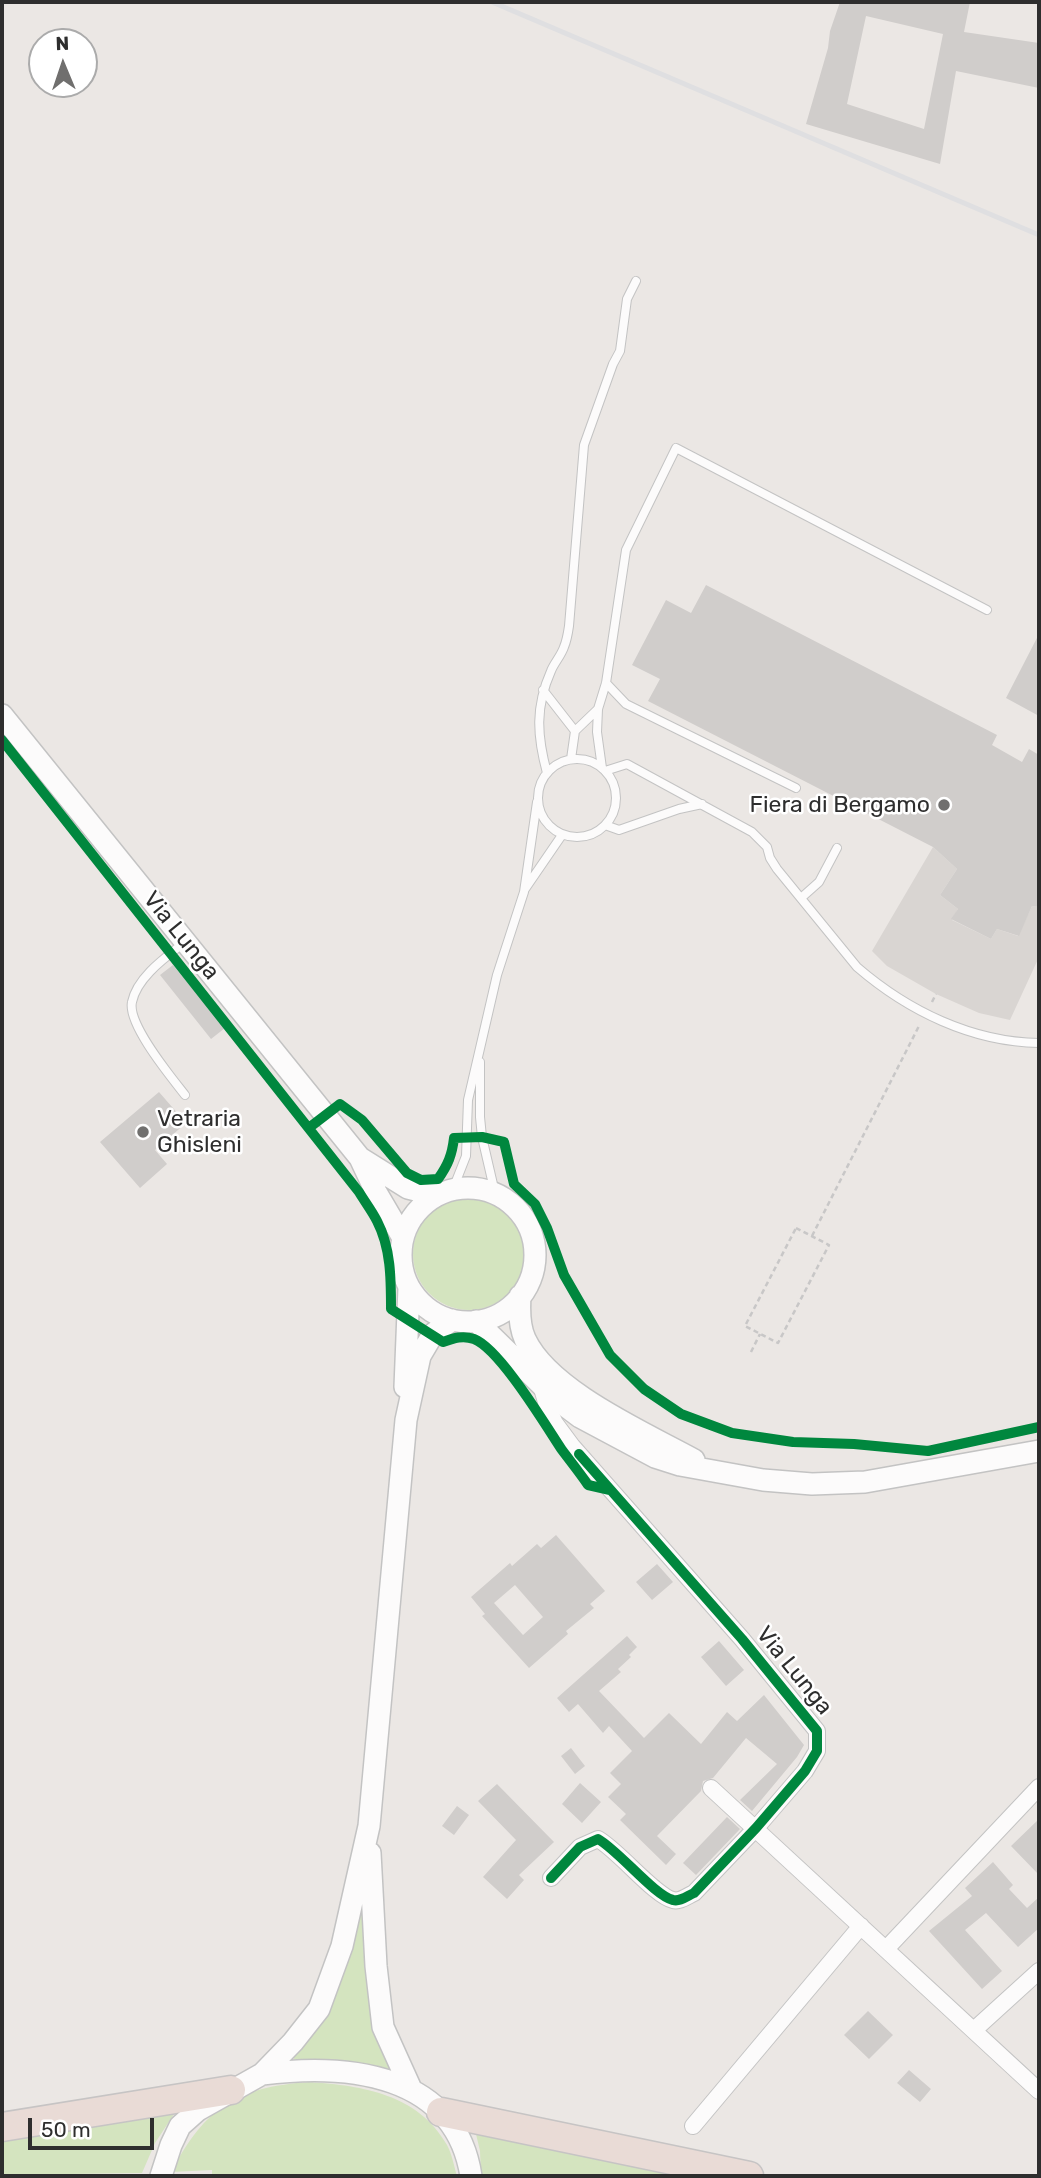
<!DOCTYPE html>
<style>
body{margin:0}
#map{position:relative;width:1041px;height:2178px;overflow:hidden;background:#ebe7e4;font-family:Rubik,sans-serif}
canvas{display:block}
.frame{position:absolute;inset:0;border:4px solid #2e2e2e;pointer-events:none}
.north{position:absolute;left:28px;top:28px;width:70px;height:70px;box-sizing:border-box;background:#fff;border:2px solid #ababab;border-radius:50%;rotate:358deg;font-size:19px;font-weight:700;line-height:28px;text-align:center;color:#2e2e2e}
.north::after{content:'';display:block;margin:auto;width:24px;height:32px;background:#706f6e;clip-path:polygon(50% 0,100% 100%,50% 72%,0 100%)}
.scale{position:absolute;left:28px;top:2118px;width:126px;height:32px;box-sizing:border-box;border:4px solid #2e2e2e;border-top:0;padding-left:9px;font-size:21px;line-height:24px;white-space:nowrap;color:#2e2e2e;-webkit-text-stroke:5px #fff;paint-order:stroke}
</style>
<div id="map">
<canvas width="1041" height="2178"></canvas>
<div class="frame"></div>
<div class="north">N</div>
<div class="scale">50 m</div>
</div>
<script>
const c = document.querySelector('canvas').getContext('2d');
c.lineJoin = 'round';
function fill(path, color) { c.fillStyle = color; c.fill(path, 'evenodd'); }
function strokePath(path, color, width, dash) { c.strokeStyle = color; c.lineWidth = width; c.lineCap = dash ? 'butt' : 'round'; c.setLineDash(dash || []); c.stroke(path); }
function write(font, color, halo, rows, align = 'center') {
  c.font = font + ' Rubik,sans-serif'; c.lineWidth = 5; c.setLineDash([]); c.textBaseline = 'middle'; c.strokeStyle = halo; c.fillStyle = color; for (const [text, x, y, turn = 0] of rows) {
    c.save(); c.translate(x, y); c.rotate((+turn || 0) * Math.PI / 180); c.textAlign = isNaN(turn) ? turn : align; if (halo) c.strokeText(text, 0, 0); c.fillText(text, 0, 0); c.restore();
  }
}
const green = new Path2D(`
 M413 1254a56 56 0 1 1 112 0a56 56 0 1 1-112 0Z
 M 364,1908 L 381,2047 L 390,2070 L 385,2073 L 366,2064 L 294,2059 L 294,2051 L 355,1918 Z
 M 310,2082 C 363,2086 418,2094 447,2145 C 452,2154 454,2166 457,2176 L 212,2174 L 212,2170 L 171,2172 C 206,2107 236,2087 310,2082 Z
 M 178,2108 L 155,2143 L 142,2173 L 2,2175 L 2,2133 Z
 M 485,2130 L 700,2176 L 481,2174 L 480,2151 L 476,2134 Z`);
const plaza = new Path2D(`
 M 933,847 L 957,869 L 940,895 L 958,909 L 952,920 L 991,939 L 997,929 L 1018,936 L 1032,906 L 1039,907 L 1039,957 L 1010,1020 L 979,1013 L 936,994 L 887,966 L 872,951 Z`);
const building = new Path2D(`
 M 840,2 L 970,2 L 964,32 L 1039,43 L 1039,88 L 956,71 L 940,164 L 806,124 L 828,48 L 830,31 ZM 866,16 L 943,34 L 924,129 L 847,104 Z
 M 706,585 L 997,735 L 992,745 L 1022,762 L 1029,749 L 1039,755 L 1039,907 L 1032,906 L 1019,936 L 997,929 L 991,939 L 951,919 L 958,909 L 940,895 L 957,869 L 933,847 L 648,701 L 660,679 L 632,665 L 666,600 L 691,613 Z
 M 1039,634 L 1039,716 L 1006,698 Z
 M 173,965 L 225,1028 L 211,1039 L 160,975 Z
 M 159,1092 L 186,1123 L 155,1150 L 167,1164 L 140,1188 L 100,1142 Z
 M 556,1535 L 605,1591 L 590,1604 L 594,1608 L 566,1631 L 568,1634 L 529,1668 L 482,1616 L 485,1614 L 471,1597 L 510,1563 L 512,1566 L 537,1544 L 541,1548 ZM 515,1585 L 543,1617 L 523,1635 L 494,1603 Z
 M 657,1564 L 673,1582 L 652,1600 L 636,1582 Z
 M 627,1636 L 637,1647 L 629,1655 L 631,1657 L 618,1669 L 621,1672 L 599,1691 L 644,1738 L 669,1713 L 701,1744 L 727,1712 L 737,1721 L 764,1695 L 804,1745 L 797,1757 L 752,1811 L 740,1800 L 777,1764 L 746,1738 L 713,1778 L 703,1781 L 701,1791 L 657,1836 L 676,1854 L 666,1865 L 620,1820 L 626,1814 L 608,1797 L 621,1784 L 610,1773 L 632,1751 L 609,1726 L 603,1733 L 578,1704 L 569,1712 L 557,1698 Z
 M 719,1641 L 744,1670 L 726,1686 L 701,1657 Z
 M 571,1748 L 585,1766 L 575,1774 L 561,1756 Z
 M 580,1783 L 601,1802 L 582,1823 L 562,1804 Z
 M 497,1784 L 554,1842 L 519,1875 L 524,1880 L 507,1899 L 483,1877 L 516,1840 L 478,1801 Z
 M 457,1806 L 469,1815 L 454,1835 L 442,1826 Z
 M 727,1817 L 740,1829 L 696,1875 L 683,1863 Z
 M 1039,1819 L 1039,1875 L 1011,1846 Z
 M 993,1862 L 1013,1885 L 1009,1889 L 1027,1908 L 1039,1897 L 1039,1928 L 1018,1947 L 986,1913 L 965,1930 L 1002,1971 L 982,1989 L 929,1931 L 972,1896 L 965,1888 Z
 M 868,2011 L 893,2035 L 869,2059 L 844,2035 Z
 M 909,2070 L 931,2089 L 920,2102 L 897,2083 Z`);
const path = new Path2D(`
 M 932,1002 L 936,994
 M 796,1228 L 829,1245 L 778,1343 L 745,1326 Z
 M 812,1236 L 920,1024
 M 751,1352 L 760,1334`);
const lane = new Path2D(`
 M 606,683 L 626,704 L 796,788
 M 543,690 L 575,731
 M538 798a39 39 0 1 1 78 0a39 39 0 1 1-78 0Z
 M 571,759 L 575,731 L 598,709
 M 602,768 L 597,732 L 598,709 L 606,683 L 626,550 L 676,448 L 987,610
 M 605,771 L 627,764 L 752,832 L 767,847 L 770,858 L 777,869 L 857,967 C 908,1011 972,1042 1039,1043
 M 547,773 C 537,736 535,707 551,671 C 554,663 561,656 564,647 C 567,640 568,633 569,626 L 584,445 L 613,364 L 620,351 L 627,299 L 636,281
 M 605,825 L 619,830 L 679,809 L 702,804
 M 525,889 L 562,835
 M 801,898 L 819,882 L 837,848
 M 480,1062 L 480,1117 L 482,1137 L 495,1193
 M 185,1095 C 171,1077 127,1024 132,1002 C 137,977 166,957 185,942
 M 453,1189 L 466,1156 L 468,1100 L 497,975 L 524,892 L 537,802`);
const street = new Path2D(`
 M 541,1385 L 548,1409 L 555,1423 L 572,1446 L 742,1639 L 817,1731 L 817,1751 L 805,1771 L 756,1828 L 694,1893 C 687,1896 680,1902 673,1900 C 655,1896 619,1851 598,1839 L 580,1847 L 551,1878
 M 711,1788 L 1039,2091
 M 886,1949 L 1039,1787
 M 974,2030 L 1039,1971
 M 693,2126 L 861,1926`);
const secondary = new Path2D(`
 M 2,715 L 360,1158 L 376,1192 L 403,1238
 M 360,1158 L 408,1188 L 436,1195
 M401 1255a67 67 0 1 1 134 0a67 67 0 1 1-134 0Z
 M 520,1296 C 519,1311 519,1326 525,1339 C 549,1391 645,1433 694,1460
 M 476,1321 L 556,1399 L 580,1417 L 655,1457 L 680,1465 L 763,1480 L 812,1484 L 865,1482 L 1039,1451
 M 405,1387 L 409,1287
 M 370,1853 L 376,1966 L 383,2027 L 411,2089
 M 262,2074 C 347,2063 455,2073 471,2176
 M 161,2176 L 171,2145 L 180,2126 L 198,2110 L 262,2074 L 293,2042 L 319,2009 L 342,1946 L 369,1826 L 406,1420 L 420,1356 L 433,1334 L 452,1320`);
const highway = new Path2D(`
 M 441,2112 L 749,2176
 M 2,2127 L 231,2090`);
const rail = new Path2D(`
 M 492,2 L 1039,235`);
const cycleway = new Path2D(`
 M 2,740 L 359,1192 C 365,1202 372,1211 377,1221 C 391,1248 391,1279 391,1309 L 443,1342 C 454,1338 463,1335 474,1339 C 500,1349 546,1426 562,1450 C 571,1462 580,1473 588,1485 L 610,1490
 M 310,1127 L 340,1104 L 362,1120 L 407,1173 L 421,1180 L 438,1179 C 448,1165 452,1155 454,1138 L 482,1137 L 504,1142 L 514,1184 L 535,1204 L 547,1228 L 564,1275 L 610,1355 L 644,1389 L 681,1414 L 732,1433 L 793,1442 L 854,1444 L 928,1451 L 1039,1427
 M 551,1878 L 580,1847 L 598,1839 C 619,1851 655,1896 673,1900 C 680,1902 687,1896 694,1893 L 756,1828 L 805,1771 L 817,1751 L 817,1731 L 742,1639 L 579,1454`);
const markers = [
 [944,805,7,"#706f6e"],
 [143,1132,7,"#706f6e"]
];
const poiNames = [
 ["Fiera di Bergamo",930,805],
 ["Vetraria",157,1119,"left"],
 ["Ghisleni",157,1145,"left"]
];
const streetNames = [
 ["Via Lunga",181,936,51],
 ["Via Lunga",794,1671,51]
];
fill(green, '#d4e4bf');
fill(plaza, '#d9d5d2');
fill(building, '#d0cdcb');
strokePath(lane, '#c3c3c3', 10);
strokePath(street, '#c3c3c3', 18);
strokePath(secondary, '#c3c3c3', 24);
strokePath(highway, '#c6c4c4', 31);
strokePath(path, '#c8c7c7', 2.5, [5, 3.5]);
strokePath(lane, '#fcfbfb', 8);
strokePath(street, '#fcfbfb', 16);
strokePath(secondary, '#fcfbfb', 21);
strokePath(highway, '#e9dbd6', 28);
strokePath(rail, '#dfdfe1', 5);
strokePath(cycleway, '#00873e', 10);
for (const [x, y, r, color] of markers) { const dot = new Path2D(); dot.arc(x, y, r, 0, 2 * Math.PI); c.fillStyle = color; c.fill(dot); strokePath(dot, '#fff', 2.5); }
write('23px', '#2e2e2e', '#fff', poiNames, 'right');
write('23px', '#2e2e2e', '#fff', streetNames);
</script>
